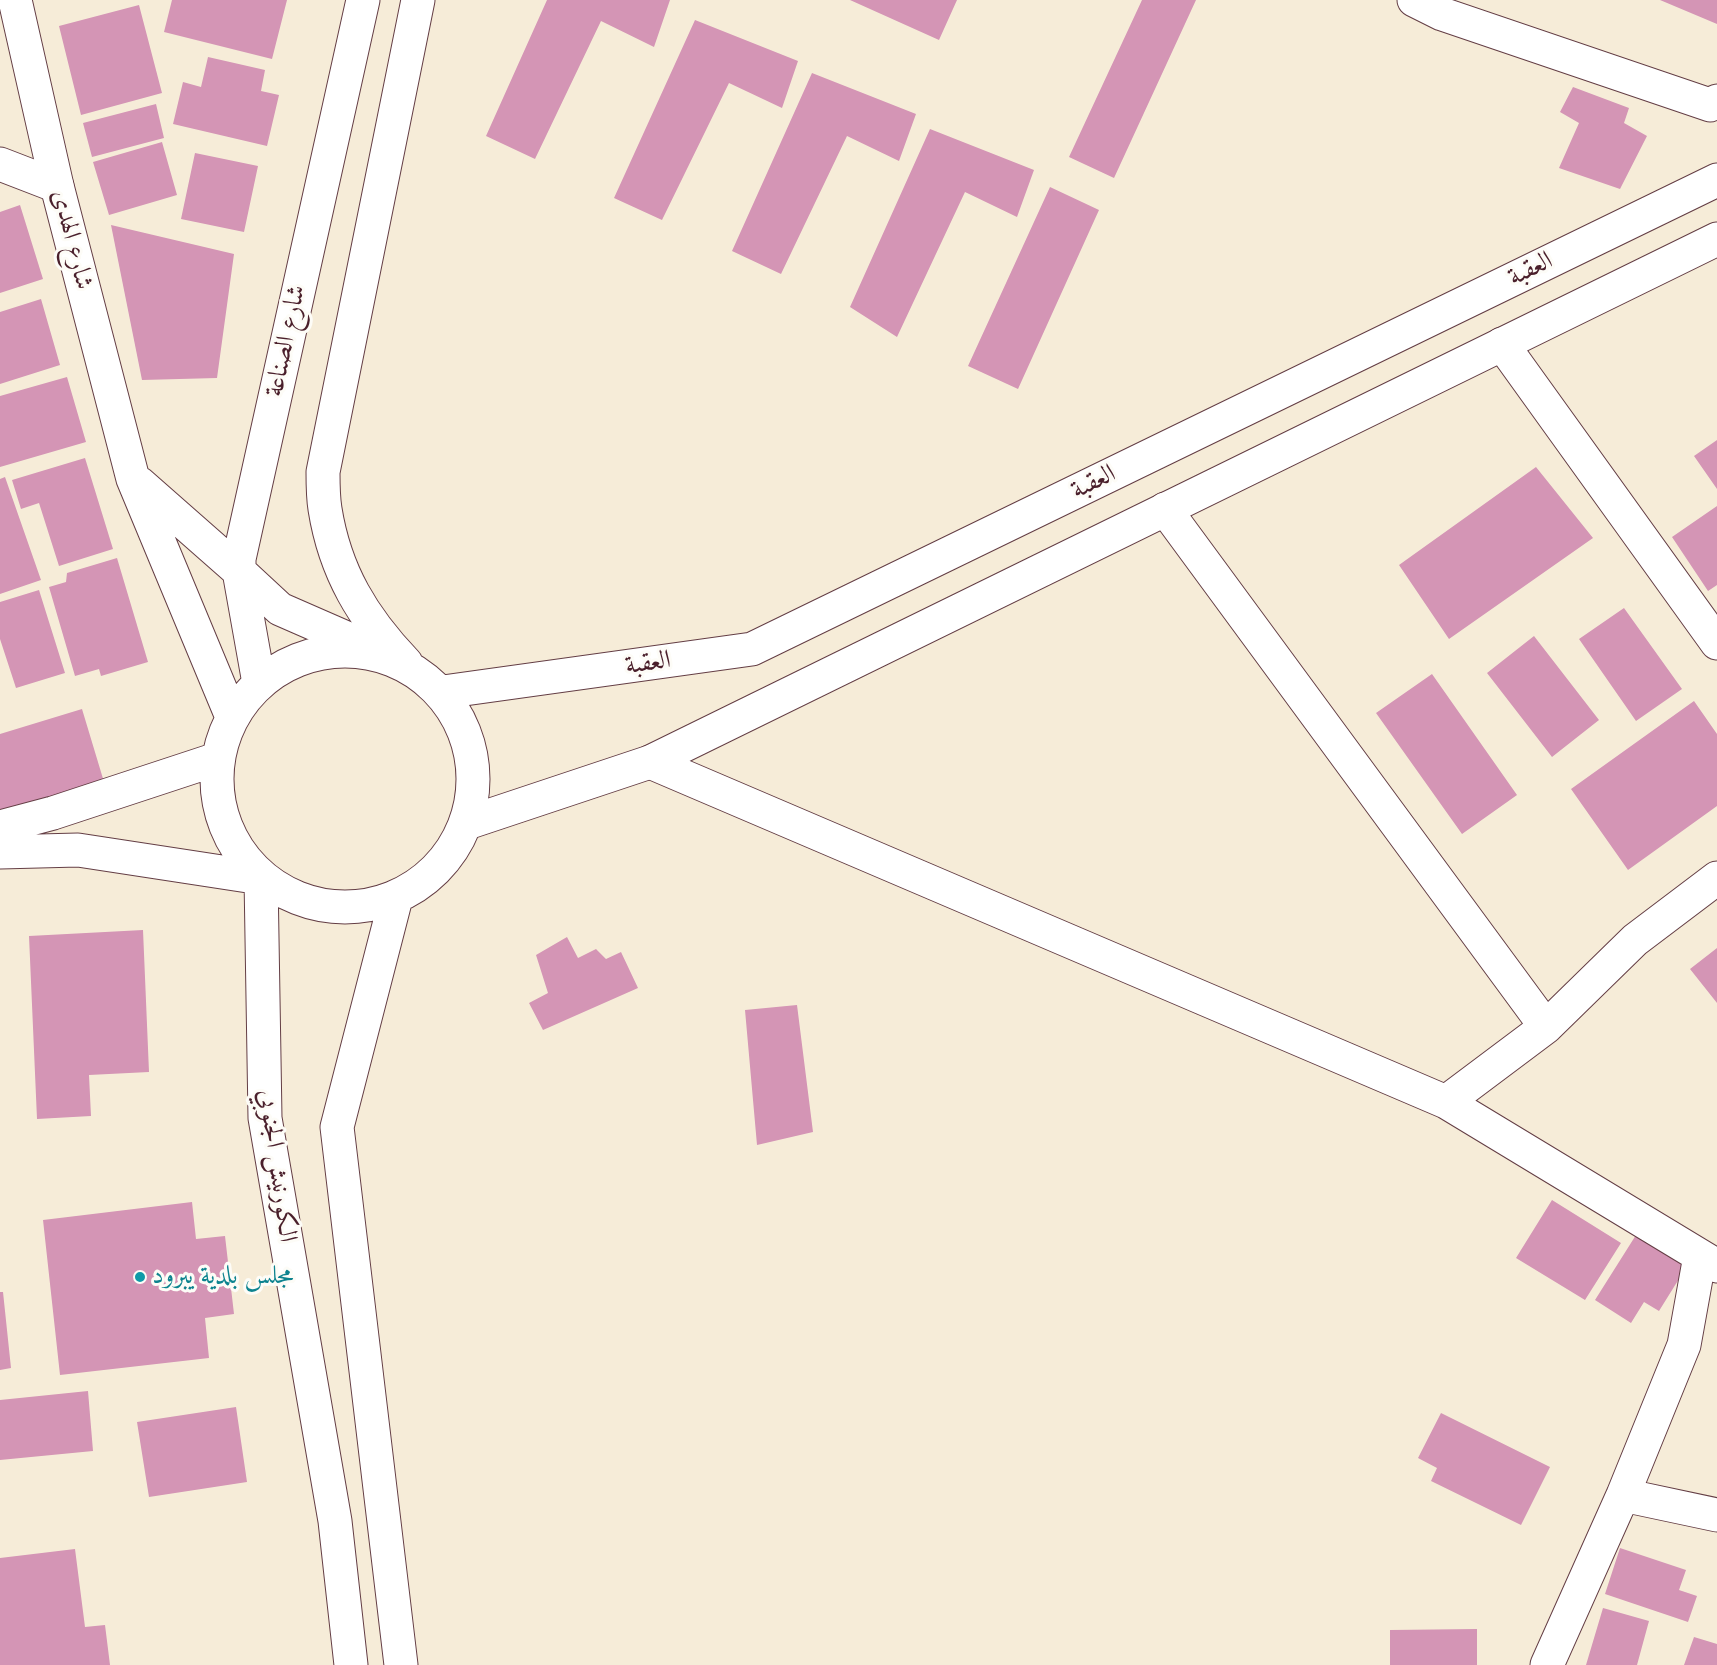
<!DOCTYPE html>
<meta charset="utf-8">
<style>
body{margin:0}
canvas{display:block;background:#f6ecd8}
</style>
<canvas width="1717" height="1665"></canvas>
<script>
const c = document.querySelector('canvas').getContext('2d');
c.lineJoin = 'round';
function fill(path, color) { c.fillStyle = color; c.fill(path, 'evenodd'); }
function strokePath(path, color, width, dash) { c.strokeStyle = color; c.lineWidth = width; c.lineCap = dash ? 'butt' : 'round'; c.setLineDash(dash || []); c.stroke(path); }
function write(font, color, halo, rows, align = 'center') {
  c.font = font + ' Cardo,Amiri,serif'; c.lineWidth = 6; c.setLineDash([]); c.textBaseline = 'middle'; c.strokeStyle = halo; c.fillStyle = color; for (const [text, x, y, turn = 0] of rows) {
    c.save(); c.translate(x, y); c.rotate((+turn || 0) * Math.PI / 180); c.textAlign = isNaN(turn) ? turn : align; if (halo) c.strokeText(text, 0, 0); c.fillText(text, 0, 0); c.restore();
  }
}
const building = new Path2D(`
 M 172,0 L 287,0 L 272,59 L 164,32 Z
 M 547,0 L 670,0 L 654,47 L 601,21 L 535,159 L 486,136 Z
 M 850,0 L 957,0 L 939,40 Z
 M 1142,0 L 1196,0 L 1114,178 L 1069,157 Z
 M 1660,0 L 1717,0 L 1717,24 Z
 M 139,5 L 162,93 L 81,115 L 59,26 Z
 M 695,20 L 798,61 L 782,108 L 729,83 L 662,220 L 614,198 Z
 M 208,57 L 265,70 L 261,91 L 279,95 L 267,146 L 173,124 L 183,82 L 201,87 Z
 M 812,73 L 916,114 L 899,161 L 847,136 L 781,274 L 732,251 Z
 M 1573,87 L 1629,108 L 1624,123 L 1647,136 L 1620,189 L 1559,168 L 1579,123 L 1560,112 Z
 M 156,104 L 164,138 L 92,157 L 83,123 Z
 M 930,129 L 1034,170 L 1017,217 L 965,192 L 897,337 L 850,307 Z
 M 162,142 L 177,195 L 109,215 L 93,162 Z
 M 195,153 L 258,166 L 244,232 L 181,219 Z
 M 1050,187 L 1099,210 L 1018,389 L 968,366 Z
 M 20,205 L 43,279 L 0,293 L 0,212 Z
 M 111,225 L 234,254 L 217,378 L 142,380 Z
 M 41,299 L 60,365 L 0,384 L 0,312 Z
 M 67,377 L 86,442 L 0,467 L 0,396 Z
 M 1717,440 L 1717,489 L 1694,456 Z
 M 85,458 L 113,549 L 59,566 L 39,503 L 21,509 L 12,480 Z
 M 1536,467 L 1593,538 L 1449,639 L 1399,565 Z
 M 5,477 L 41,580 L 0,594 L 0,479 Z
 M 1717,506 L 1717,585 L 1708,591 L 1672,537 Z
 M 117,558 L 148,662 L 101,676 L 99,669 L 75,676 L 49,587 L 66,582 L 67,573 Z
 M 39,590 L 65,673 L 16,688 L 0,639 L 0,602 Z
 M 1624,608 L 1682,689 L 1636,721 L 1579,639 Z
 M 1534,636 L 1599,720 L 1552,757 L 1487,673 Z
 M 1432,674 L 1517,795 L 1462,834 L 1376,713 Z
 M 1694,701 L 1717,734 L 1717,806 L 1628,870 L 1571,789 Z
 M 82,709 L 104,782 L 0,814 L 0,734 Z
 M 143,930 L 149,1072 L 89,1075 L 91,1116 L 37,1119 L 29,936 Z
 M 567,937 L 578,958 L 596,949 L 606,959 L 621,952 L 638,988 L 543,1030 L 529,1003 L 548,993 L 536,955 Z
 M 1717,948 L 1717,1003 L 1690,969 Z
 M 797,1005 L 813,1132 L 757,1145 L 745,1010 Z
 M 1552,1200 L 1621,1243 L 1585,1300 L 1516,1258 Z
 M 192,1202 L 196,1239 L 225,1236 L 234,1314 L 205,1318 L 209,1358 L 60,1375 L 43,1220 Z
 M 1636,1235 L 1687,1266 L 1659,1311 L 1644,1302 L 1631,1323 L 1595,1300 Z
 M 0,1292 L 3,1292 L 11,1368 L 0,1370 Z
 M 88,1391 L 93,1451 L 0,1460 L 0,1400 Z
 M 236,1407 L 247,1482 L 149,1497 L 137,1422 Z
 M 1441,1413 L 1550,1467 L 1521,1525 L 1431,1481 L 1437,1468 L 1418,1458 Z
 M 1620,1548 L 1686,1570 L 1679,1590 L 1697,1596 L 1688,1622 L 1605,1594 Z
 M 75,1549 L 85,1627 L 105,1625 L 110,1665 L 0,1665 L 0,1558 Z
 M 1603,1608 L 1649,1621 L 1637,1665 L 1586,1665 Z
 M 1477,1629 L 1477,1665 L 1390,1665 L 1390,1630 Z
 M 1694,1637 L 1717,1644 L 1717,1665 L 1684,1665 Z`);
const street = new Path2D(`
 M 1414,0 L 1442,14 L 1710,105 L 1717,101
 M 0,164 L 57,186
 M 1502,344 L 1717,643
 M 1165,509 L 1546,1027 L 1446,1102
 M 650,762 L 1446,1102 L 1717,1266
 M 1546,1027 L 1635,940 L 1717,878
 M 1623,1495 L 1717,1515
 M 1547,1665 L 1623,1495 L 1684,1345 L 1700,1256`);
const secondary = new Path2D(`
 M 15,0 L 57,186 L 133,479 L 232,717
 M 139,483 L 239,571 L 280,609 L 367,647
 M217 779a128 128 0 1 1 256 0a128 128 0 1 1-256 0Z
 M 406,663 C 363,618 335,572 325,509 C 323,497 323,484 323,472 L 418,0
 M 259,683 L 239,571 L 239,559 L 363,0
 M 443,692 L 752,649 L 1717,180
 M 467,823 L 650,762 L 1717,239
 M 0,827 L 53,813 L 217,759
 M 0,852 L 78,850 L 261,878 L 265,1118 L 335,1521 L 351,1665
 M 396,898 L 337,1127 L 401,1665`);
const markers = [
 [140,1277,6,"#0f9aa8"]
];
const streetNames = [
 ["شارع الهدى",71,240,76],
 ["العقبة",1531,270,-26],
 ["شارع الصناعة",287,341,-78],
 ["العقبة",1094,483,-26],
 ["العقبة",648,664,-8],
 ["الكورنيش الجنوبي",276,1166,82]
];
const cultureNames = [
 ["مجلس بلدية يبرود",152,1277]
];
fill(building, '#d495b5');
strokePath(street, '#643e45', 35);
strokePath(secondary, '#643e45', 35);
strokePath(street, '#fff', 33);
strokePath(secondary, '#fff', 33);
for (const [x, y, r, color] of markers) { const dot = new Path2D(); dot.arc(x, y, r, 0, 2 * Math.PI); c.fillStyle = color; c.fill(dot); strokePath(dot, '#fdfcf7', 2); }
write('26px', '#4a1f2b', '#fdfcf7', streetNames);
write('26px', '#0d838f', '#fdfcf7', cultureNames, 'left');
</script>
